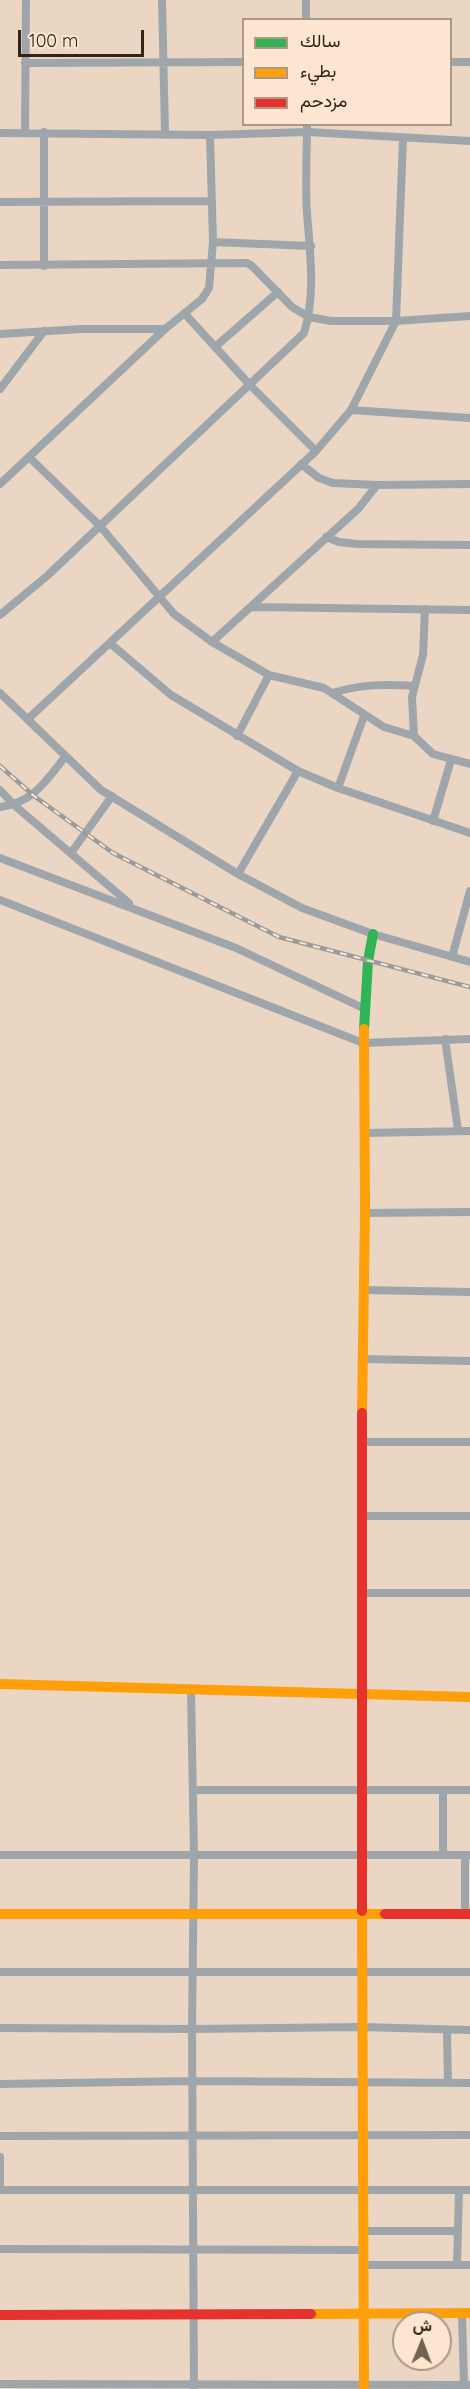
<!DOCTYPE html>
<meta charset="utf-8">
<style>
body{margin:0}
#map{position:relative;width:470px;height:2389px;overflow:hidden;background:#ead6c3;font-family:Quicksand,Vazirmatn,sans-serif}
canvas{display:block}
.legend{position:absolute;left:242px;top:18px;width:210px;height:108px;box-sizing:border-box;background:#fde6d1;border:2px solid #ac9887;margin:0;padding:8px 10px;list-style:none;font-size:18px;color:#322417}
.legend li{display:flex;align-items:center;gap:12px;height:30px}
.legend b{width:30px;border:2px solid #ac9887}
.north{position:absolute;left:392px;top:2311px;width:60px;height:60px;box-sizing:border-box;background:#fde6d1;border:2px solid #ac9887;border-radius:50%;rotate:1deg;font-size:16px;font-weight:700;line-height:24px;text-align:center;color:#322417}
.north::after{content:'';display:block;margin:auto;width:21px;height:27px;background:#726253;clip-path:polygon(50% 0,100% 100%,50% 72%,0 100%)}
.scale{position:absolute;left:18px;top:30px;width:126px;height:27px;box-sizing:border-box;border:3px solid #322417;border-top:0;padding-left:8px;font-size:18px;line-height:21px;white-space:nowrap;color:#322417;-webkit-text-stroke:4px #fde6d1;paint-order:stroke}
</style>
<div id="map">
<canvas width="470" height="2389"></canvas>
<ul class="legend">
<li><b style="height:8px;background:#30b455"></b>سالك</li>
<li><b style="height:8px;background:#ff9f0a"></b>بطيء</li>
<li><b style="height:8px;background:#e5322d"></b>مزدحم</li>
</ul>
<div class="north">ش</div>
<div class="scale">100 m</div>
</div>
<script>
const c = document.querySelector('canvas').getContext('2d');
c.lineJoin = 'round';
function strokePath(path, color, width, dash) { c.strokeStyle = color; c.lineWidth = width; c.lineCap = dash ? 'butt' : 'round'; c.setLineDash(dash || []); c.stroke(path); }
const street = new Path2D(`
 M 162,0 L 165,133
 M 306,0 L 306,20
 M 450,62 L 470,62
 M 25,63 L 243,62
 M 25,132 L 26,0
 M 0,133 L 210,135 L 307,132 L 470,141
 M 0,202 L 212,201
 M 213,242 L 311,246
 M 0,265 L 247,263 L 252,266 L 292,307 L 309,317 L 331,321 L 396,321 L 470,316
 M 44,266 L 44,132
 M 185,314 L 249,384 L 316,451
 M 0,334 L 82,329 L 165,329
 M 215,347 L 278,292
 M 0,389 L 44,331
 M 351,410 L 470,418
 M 30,458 L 100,526 L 174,614 L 212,642 L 269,675 L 324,688 L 384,727 L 414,736 L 433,754 L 470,764
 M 301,464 L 319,478 L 333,483 L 377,485 L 470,484
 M 0,484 L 165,329 L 202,299 L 209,288 L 213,242 L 210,135
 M 326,537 L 339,542 L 357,544 L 470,545
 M 252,607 L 470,610
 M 0,615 L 47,576 L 304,333 C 316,294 310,253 307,213 C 305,184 307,154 307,124
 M 212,642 L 358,509 L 377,485
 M 111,644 L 171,695 L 298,771 L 338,788 L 470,833
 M 0,693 L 101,790 L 238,874 L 302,908 L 373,934 L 470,962
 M 332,693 C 362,684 384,684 415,686
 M 29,718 L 316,451 L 351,410 L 396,321 L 403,139
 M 237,736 L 269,675
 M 414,736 L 412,697 L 423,655 L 425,609
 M 338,788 L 364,716
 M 0,790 L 14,805 L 129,903
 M 0,807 C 34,802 45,782 65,757
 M 433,821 L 451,760
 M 71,853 L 112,796
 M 0,858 L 236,948 L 365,1009
 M 238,874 L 298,771
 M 0,900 L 363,1043 L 470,1039
 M 452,957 L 470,891
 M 445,1039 L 458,1130
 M 364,1133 L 470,1131
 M 365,1213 L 470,1212
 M 363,1290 L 470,1292
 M 362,1359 L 470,1361
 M 361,1442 L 470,1442
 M 362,1516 L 470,1516
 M 363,1593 L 470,1593
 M 191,1690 L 194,1856 L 192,2029 L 194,2389
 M 193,1790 L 470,1790
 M 443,1790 L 443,1855
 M 0,1855 L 470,1855
 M 465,1855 L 465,1914
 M 0,1972 L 470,1972
 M 0,2028 L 192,2029 L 363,2027 L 470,2030
 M 447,2030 L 448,2083
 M 0,2084 L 193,2081 L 470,2083
 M 0,2136 L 470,2135
 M 0,2157 L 0,2184
 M 0,2190 L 470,2190
 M 363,2231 L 458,2231
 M 0,2249 L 363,2250
 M 363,2265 L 470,2265
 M 457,2265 L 459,2190
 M 462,2313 L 464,2385
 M 0,2384 L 470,2385`);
const fast = new Path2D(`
 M 364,1029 L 368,961 L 373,934`);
const slow = new Path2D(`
 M 362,1413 L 365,1213 L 364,1029
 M 0,1684 L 470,1697
 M 362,1911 L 364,2389
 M 0,1914 L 385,1914
 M 311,2314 L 470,2313`);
const jam = new Path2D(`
 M 362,1413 L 362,1911
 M 385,1914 L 470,1914
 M 0,2315 L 311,2314`);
const rail = new Path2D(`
 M 0,766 L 34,796 L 113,853 L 279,937 L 470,987`);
strokePath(street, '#9ea6ac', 8);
strokePath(fast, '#30b455', 10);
strokePath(slow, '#ff9f0a', 10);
strokePath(jam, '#e5322d', 10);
strokePath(rail, '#9c9b9b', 4.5);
strokePath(rail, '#fde6d1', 2, [7]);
</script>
